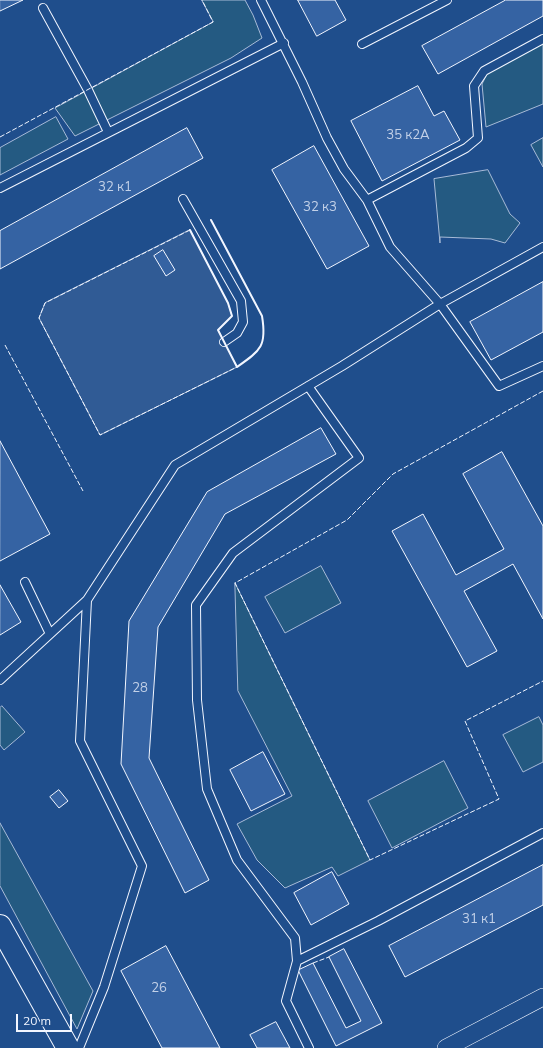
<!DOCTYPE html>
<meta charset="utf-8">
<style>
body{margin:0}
#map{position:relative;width:543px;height:1048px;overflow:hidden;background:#1f4e8c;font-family:Mulish,sans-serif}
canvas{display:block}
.scale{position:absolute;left:16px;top:1014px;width:56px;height:18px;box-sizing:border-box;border:2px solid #f2f6ff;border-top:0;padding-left:5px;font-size:12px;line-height:14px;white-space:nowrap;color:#f2f6ff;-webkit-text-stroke:3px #1f4e8c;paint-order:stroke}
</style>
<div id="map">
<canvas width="543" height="1048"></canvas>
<div class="scale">20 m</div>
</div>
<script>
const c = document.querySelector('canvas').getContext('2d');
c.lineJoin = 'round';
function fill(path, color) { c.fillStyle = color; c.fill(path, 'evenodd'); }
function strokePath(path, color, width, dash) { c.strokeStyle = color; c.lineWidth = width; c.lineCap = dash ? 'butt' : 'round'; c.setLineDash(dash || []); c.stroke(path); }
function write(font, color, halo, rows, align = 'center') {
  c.font = font + ' Mulish,sans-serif'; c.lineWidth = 3; c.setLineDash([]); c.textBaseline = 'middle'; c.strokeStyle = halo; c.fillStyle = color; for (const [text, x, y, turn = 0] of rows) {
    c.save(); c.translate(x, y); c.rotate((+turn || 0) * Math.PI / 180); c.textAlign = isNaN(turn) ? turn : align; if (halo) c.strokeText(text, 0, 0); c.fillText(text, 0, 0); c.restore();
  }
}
const green = new Path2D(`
 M 202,0 L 245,0 L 253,15 L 262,38 L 231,58 L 75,136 L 55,108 L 213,22 Z
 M 543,43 L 543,104 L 486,127 L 482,84 L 487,74 Z
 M 56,117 L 68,139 L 0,175 L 0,148 Z
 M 543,138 L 543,167 L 531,145 Z
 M 488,170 L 510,214 L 520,223 L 505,243 L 491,239 L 440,237 L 440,243 L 434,179 Z
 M 321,566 L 341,603 L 285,633 L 265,597 Z
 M 235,583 L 370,860 L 338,876 L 332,867 L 285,888 L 257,860 L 237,824 L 292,796 L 238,691 Z
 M 2,706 L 25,732 L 4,750 L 0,745 L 0,708 Z
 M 539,717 L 543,725 L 543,762 L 523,772 L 503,735 Z
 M 444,761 L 468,808 L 392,848 L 368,801 Z
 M 0,823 L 93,991 L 77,1029 L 0,886 Z`);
const parking = new Path2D(`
 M 190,230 L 228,303 L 232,316 L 218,330 L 237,367 L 100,435 L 39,318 L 45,303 Z`);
const building = new Path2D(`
 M 0,0 L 23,0 L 0,11 Z
 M 298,0 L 335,0 L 346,20 L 317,36 Z
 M 506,0 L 543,0 L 543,16 L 438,74 L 422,46 Z
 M 418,86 L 434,116 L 444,111 L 460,140 L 382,181 L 351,121 Z
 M 187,128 L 203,158 L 0,269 L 0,231 Z
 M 314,146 L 369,246 L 327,269 L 272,170 Z
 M 163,250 L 175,270 L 166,276 L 154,256 Z
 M 543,282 L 543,332 L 491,360 L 470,322 Z
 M 321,428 L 336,454 L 225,514 L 158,627 L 149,758 L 209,880 L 185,893 L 121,764 L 129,621 L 207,492 Z
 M 0,441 L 50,534 L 0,561 Z
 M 502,452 L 543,526 L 543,619 L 513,564 L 464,591 L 497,651 L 467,667 L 392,531 L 423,514 L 456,575 L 504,549 L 463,474 Z
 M 0,585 L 21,622 L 0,635 Z
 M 263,752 L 285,794 L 251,811 L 230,770 Z
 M 59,790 L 68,801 L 59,808 L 50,797 Z
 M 543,865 L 543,905 L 405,977 L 389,946 Z
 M 332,872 L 349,904 L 311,925 L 294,893 Z
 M 166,946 L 220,1048 L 162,1048 L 121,971 Z
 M 344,949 L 382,1023 L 336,1046 L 298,970 L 313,963 L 346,1028 L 361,1021 L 329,957 Z
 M 276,1022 L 290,1048 L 257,1048 L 250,1035 Z`);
const lane = new Path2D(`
 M 261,0 L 302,82 L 327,138 L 344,169 L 367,200 L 390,247 L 440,304 L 499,386 L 543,366
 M 43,8 L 88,90 L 108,132
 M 362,44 L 447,0
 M 0,188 L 284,43
 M 183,199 L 241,301 L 243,322 L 237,333 L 224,342
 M 367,200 L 466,148 L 478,138 L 474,86 L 484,71 L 543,39
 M 25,582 L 50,634
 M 0,680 L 87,600 L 175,465 L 342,366 L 440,304 L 543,247
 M 297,961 L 295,938 L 237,860 L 207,789 L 197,700 L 196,605 L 233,553 L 359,458 L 308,386
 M 79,1048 L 104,987 L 142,866 L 80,741 L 87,600
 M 309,1048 L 286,1001 L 297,961 L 378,921 L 543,833`);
const street = new Path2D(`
 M 446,1048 L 543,997`);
const secondary = new Path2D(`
 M 0,926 L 68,1048`);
const fence = new Path2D(`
 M 0,137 L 213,22 L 202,0
 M 190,230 L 45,303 L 39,318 L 100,435 L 237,367
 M 5,345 L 83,491
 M 543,391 L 393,474 L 347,520 L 235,583 L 370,860 L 499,799 L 465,721 L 543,681
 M 313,963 L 329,957`);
const wall = new Path2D(`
 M 190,230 L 228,303 L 232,316 L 218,330 L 237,367 C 261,350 267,346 262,316 L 211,220`);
const numberNames = [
 ["35 к2А",408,135],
 ["32 к1",115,187],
 ["32 к3",320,207],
 ["28",140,688],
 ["31 к1",479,919],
 ["26",159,988]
];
fill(green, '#245a82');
strokePath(green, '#a8bbd7', 1);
fill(parking, '#305b95');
strokePath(parking, '#a8bbd7', 1);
fill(building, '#3563a3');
strokePath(building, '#f2f6ff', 1);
strokePath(lane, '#f2f6ff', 10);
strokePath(street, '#f2f6ff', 18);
strokePath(secondary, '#f2f6ff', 24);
strokePath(lane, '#1f4e8c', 8);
strokePath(street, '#1f4e8c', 17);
strokePath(secondary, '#1f4e8c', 22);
strokePath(fence, '#f2f6ff', 1, [5, 2]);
strokePath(wall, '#f2f6ff', 2);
write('13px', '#c3d1e8', null, numberNames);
</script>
